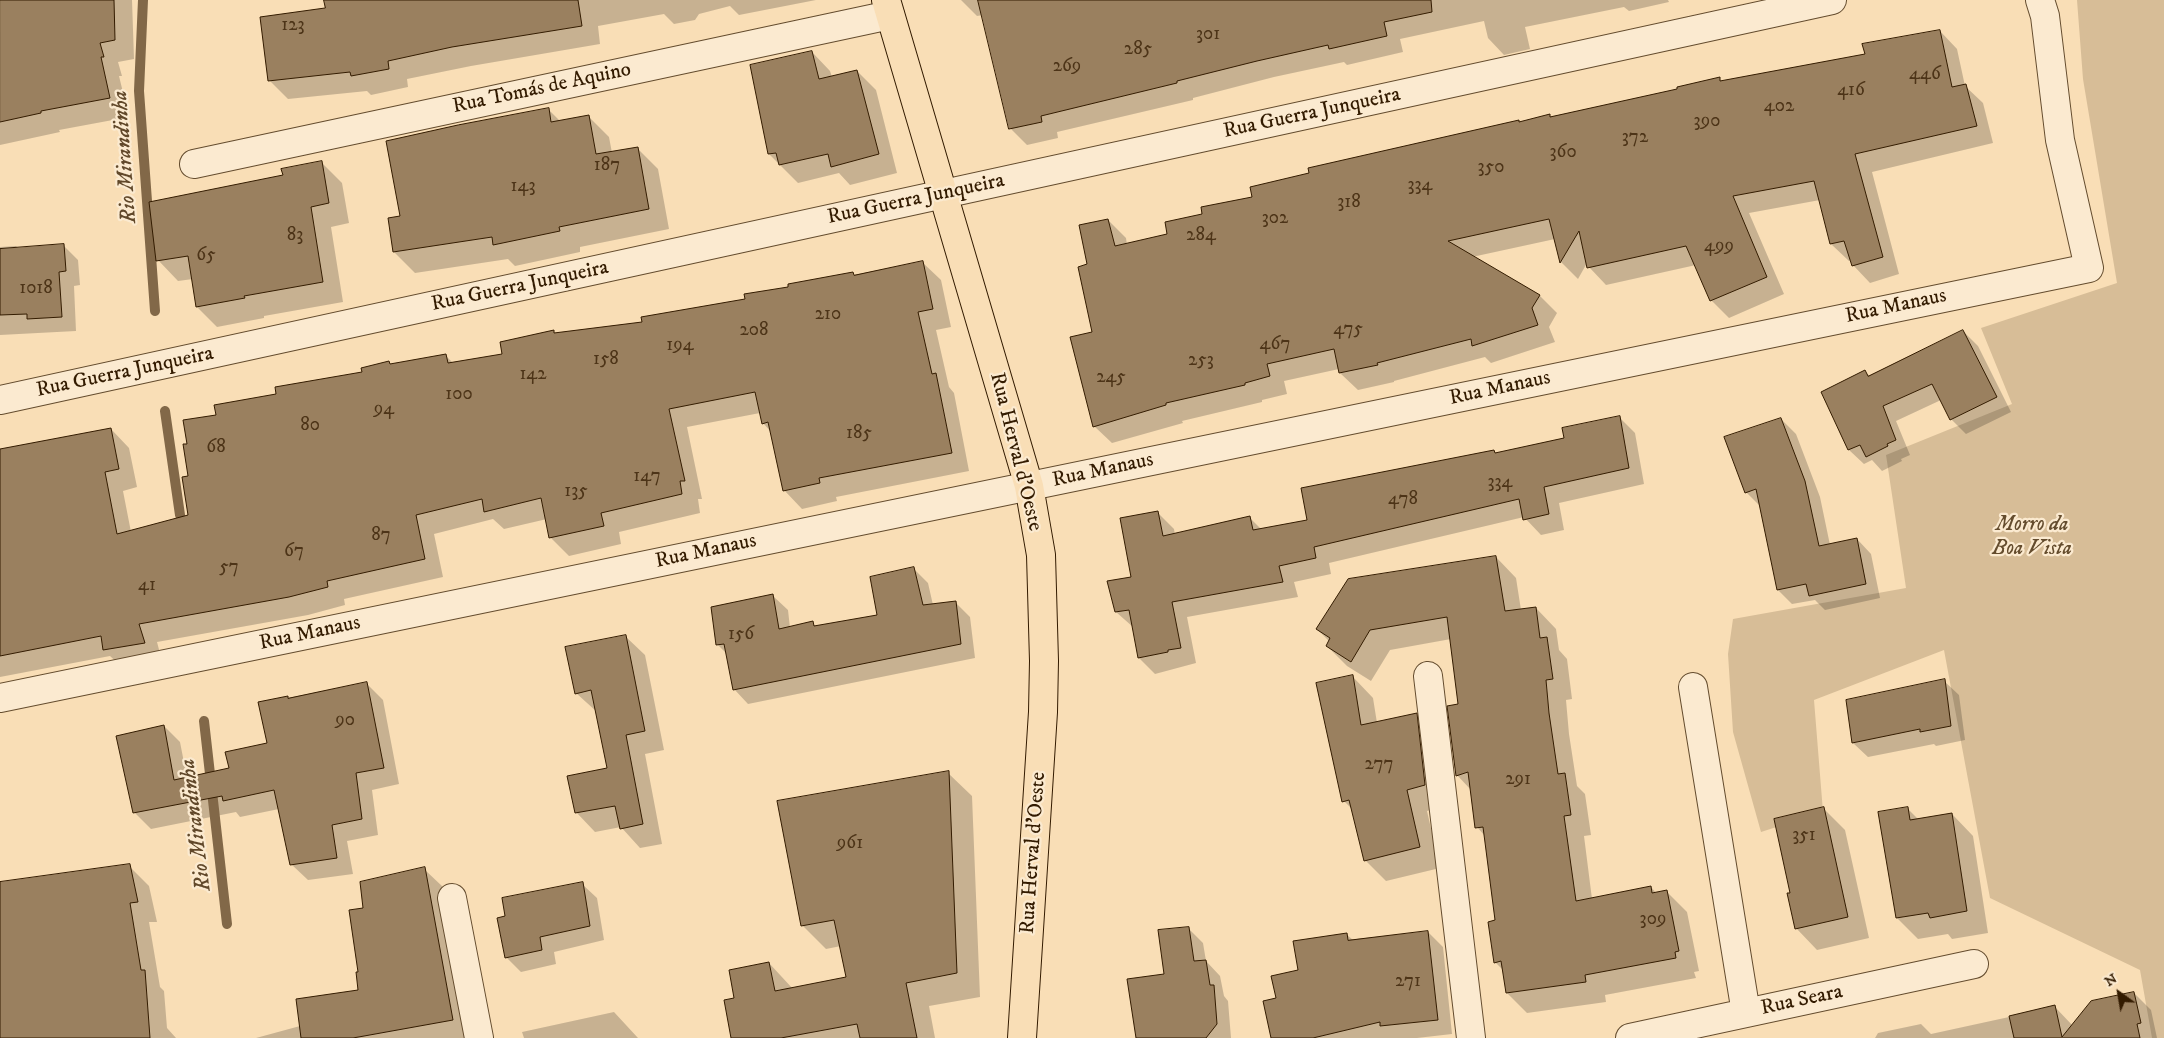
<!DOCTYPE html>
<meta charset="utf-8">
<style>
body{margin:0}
#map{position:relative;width:2164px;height:1038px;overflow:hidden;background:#f9deb6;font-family:"IM FELL DW Pica",serif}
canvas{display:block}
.north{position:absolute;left:2094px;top:968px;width:50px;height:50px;-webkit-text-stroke:4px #fbead0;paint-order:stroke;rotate:328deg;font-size:14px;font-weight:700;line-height:20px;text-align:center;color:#331b00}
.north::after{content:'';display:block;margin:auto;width:18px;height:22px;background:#331b00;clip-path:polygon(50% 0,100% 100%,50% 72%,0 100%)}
</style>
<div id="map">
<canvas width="2164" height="1038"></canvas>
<div class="north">N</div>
</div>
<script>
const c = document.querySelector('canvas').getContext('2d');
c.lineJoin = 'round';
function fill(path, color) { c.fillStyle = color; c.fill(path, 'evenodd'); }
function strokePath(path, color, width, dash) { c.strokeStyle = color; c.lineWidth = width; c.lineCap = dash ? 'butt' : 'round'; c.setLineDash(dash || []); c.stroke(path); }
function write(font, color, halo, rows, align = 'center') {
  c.font = font + ' "IM FELL DW Pica",serif'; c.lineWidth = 4.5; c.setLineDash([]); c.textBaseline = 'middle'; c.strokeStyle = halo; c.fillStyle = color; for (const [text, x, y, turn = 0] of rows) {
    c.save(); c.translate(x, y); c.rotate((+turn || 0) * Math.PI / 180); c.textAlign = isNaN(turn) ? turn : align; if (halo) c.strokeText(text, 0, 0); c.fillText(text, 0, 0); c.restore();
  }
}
const green = new Path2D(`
 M 2077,0 L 2164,0 L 2164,1038 L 2152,1038 L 2140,970 L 1990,898 L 1944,650 L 1814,700 L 1823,812 L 1761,832 L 1733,732 L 1728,654 L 1733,619 L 1906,588 L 1886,455 L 2012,404 L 1981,328 L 2117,283 L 2083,79 Z`);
const shadow = new Path2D(`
 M 0,0 L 132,0 L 134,59 L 118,62 L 122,76 L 119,76 L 129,117 L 59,130 L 60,132 L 0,145 Z
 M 326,0 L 816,0 L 739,15 L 730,6 L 699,14 L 695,20 L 674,24 L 664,14 L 598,26 L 600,44 L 471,66 L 407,79 L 408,87 L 371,95 L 367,91 L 288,99 L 269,80 L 327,9 Z
 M 961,0 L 1668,0 L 1669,2 L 1629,11 L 1624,7 L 1525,27 L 1530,49 L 1504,55 L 1488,38 L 1484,21 L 1400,39 L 1403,52 L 1347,65 L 1344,62 L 1274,77 L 1193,98 L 1193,100 L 1057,132 L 1058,138 L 1027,145 L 1011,129 L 983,15 L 977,16 Z
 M 1940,31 L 1957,49 L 1965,86 L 1983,103 L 1993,143 L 1872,172 L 1899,274 L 1870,283 L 1853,265 L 1851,260 L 1849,261 L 1831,244 L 1820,200 L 1749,213 L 1784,294 L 1729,318 L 1711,300 L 1696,265 L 1606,285 L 1589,267 L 1587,263 L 1578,279 L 1561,262 L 1555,239 L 1472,257 L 1540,296 L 1557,313 L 1549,327 L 1555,342 L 1491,363 L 1485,357 L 1394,381 L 1394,382 L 1358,390 L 1340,373 L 1339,369 L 1284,381 L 1287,394 L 1262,400 L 1262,402 L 1182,421 L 1183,423 L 1112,443 L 1094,426 L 1094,333 L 1089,265 L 1108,220 L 1126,238 L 1127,245 L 1169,235 L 1203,215 L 1254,198 L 1520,123 L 1678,90 L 1719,79 L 1722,82 L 1866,55 Z
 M 812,52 L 830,71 L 832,77 L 857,71 L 876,90 L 897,173 L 850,185 L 839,173 L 798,183 L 769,154 Z
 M 548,109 L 561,122 L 588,116 L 609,137 L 612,153 L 637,148 L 658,169 L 669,229 L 580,247 L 580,252 L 515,266 L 508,259 L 415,273 L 394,252 L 402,217 Z
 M 321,162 L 342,183 L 349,223 L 331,227 L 343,302 L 264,316 L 264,318 L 217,327 L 197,307 L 193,279 L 178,281 L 158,260 L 284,176 Z
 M 16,246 L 19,249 L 64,246 L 78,260 L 80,285 L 74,286 L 76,331 L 0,335 L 0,247 Z
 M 922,262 L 941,280 L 951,327 L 936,330 L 949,387 L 954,393 L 969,471 L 836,497 L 837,501 L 802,509 L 784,490 L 771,432 L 763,423 L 760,413 L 687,427 L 702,499 L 698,499 L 700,513 L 619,532 L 621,544 L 569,556 L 550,537 L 547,519 L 504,529 L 493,519 L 434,534 L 443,577 L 344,599 L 345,605 L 308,615 L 157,642 L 162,661 L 123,668 L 110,656 L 0,677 L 0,450 L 111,429 L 129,448 L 137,487 L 123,491 L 131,532 L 189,516 L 188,444 L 217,416 L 278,395 L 363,374 L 388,362 L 391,365 L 446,356 L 454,364 L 504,355 L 553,331 L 556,334 L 643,323 L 746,300 L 853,274 L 855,276 Z
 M 1963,331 L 1978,346 L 2011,412 L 1966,434 L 1951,419 L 1941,400 L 1896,421 L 1910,455 L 1901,459 L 1902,461 L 1882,471 L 1872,460 L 1864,464 L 1849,450 L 1822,392 L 1865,372 L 1870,376 Z
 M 1619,417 L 1635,433 L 1644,484 L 1559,503 L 1564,530 L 1541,535 L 1524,517 L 1329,563 L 1331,574 L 1294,582 L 1298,597 L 1187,617 L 1196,663 L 1155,674 L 1139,658 L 1133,627 L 1116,612 L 1132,578 L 1158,513 L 1174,529 L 1175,535 L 1250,518 L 1262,530 L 1309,521 L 1493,451 L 1496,454 L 1565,438 Z
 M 1781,419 L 1796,434 L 1820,497 L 1830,545 L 1857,539 L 1871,554 L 1880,598 L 1825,610 L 1815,600 L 1792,604 L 1778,590 L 1761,507 L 1746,492 Z
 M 1496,557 L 1516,578 L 1521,610 L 1536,608 L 1556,629 L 1559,650 L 1567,659 L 1572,699 L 1566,700 L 1569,734 L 1577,786 L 1585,794 L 1591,835 L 1584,836 L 1592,899 L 1651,887 L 1657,894 L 1667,892 L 1687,912 L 1699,971 L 1694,972 L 1696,978 L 1605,995 L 1606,1002 L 1527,1013 L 1507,993 L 1504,971 L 1495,962 L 1497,921 L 1485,836 L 1477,827 L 1471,790 L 1457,775 L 1459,705 L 1451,639 L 1390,650 L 1371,681 L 1347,666 L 1327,646 L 1330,642 L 1317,629 Z
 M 914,569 L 928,583 L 933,605 L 955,602 L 970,617 L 975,658 L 748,704 L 734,689 L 727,654 L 717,644 L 773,596 L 788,610 L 790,628 L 812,623 L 816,627 L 878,616 Z
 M 625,636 L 645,655 L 664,750 L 645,754 L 662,844 L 640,848 L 621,827 L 595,832 L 576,812 L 609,769 L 597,712 L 576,693 Z
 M 1353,677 L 1373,698 L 1377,723 L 1416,714 L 1437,735 L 1445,806 L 1427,811 L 1440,868 L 1386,881 L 1365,860 L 1353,810 L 1344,801 Z
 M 1944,681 L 1959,695 L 1965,740 L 1936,746 L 1934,744 L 1868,757 L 1853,743 L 1848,701 Z
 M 366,683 L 383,700 L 399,784 L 372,790 L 378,835 L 347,841 L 353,874 L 308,880 L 291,864 L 279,809 L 240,817 L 236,812 L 151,829 L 134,812 L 164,726 L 180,742 L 187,778 L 230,769 L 268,744 L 287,697 L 289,699 Z
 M 948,773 L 972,796 L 980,997 L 929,1006 L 935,1038 L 732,1038 L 736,999 L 769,963 L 793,989 L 848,978 L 841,946 L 826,949 L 802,925 Z
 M 1823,808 L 1845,830 L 1869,938 L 1817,950 L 1796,928 L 1792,894 Z
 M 1907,808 L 1919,820 L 1952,814 L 1973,836 L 1988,933 L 1952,939 L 1948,934 L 1918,939 L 1897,918 Z
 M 129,866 L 149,886 L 157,922 L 149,922 L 160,987 L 164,991 L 167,1028 L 176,1038 L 0,1038 L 0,884 Z
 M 424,869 L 443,887 L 471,1038 L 256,1038 L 300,1026 L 359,991 L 364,909 Z
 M 582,884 L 597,898 L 604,940 L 554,952 L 556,964 L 521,972 L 506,957 L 507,917 Z
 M 1188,928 L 1203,943 L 1206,961 L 1220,976 L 1224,996 L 1228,1001 L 1231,1038 L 1138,1038 Z
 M 1428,932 L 1443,947 L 1452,1034 L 1417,1038 L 1272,1038 L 1277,999 L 1346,934 L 1353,940 Z
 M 2134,993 L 2151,1010 L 2157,1038 L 1875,1038 L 1878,1033 L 1921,1024 L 1931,1034 L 2055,1007 L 2073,1026 Z
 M 614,1012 L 638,1038 L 524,1038 L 522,1032 Z`);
const stream = new Path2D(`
 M 143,0 L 139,91 L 155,311
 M 165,411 L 180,515
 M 204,721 L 227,924`);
const building = new Path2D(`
 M 0,0 L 114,0 L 115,40 L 100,43 L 104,57 L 101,57 L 110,98 L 41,111 L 41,113 L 0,122 Z
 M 324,0 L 578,0 L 582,26 L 452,47 L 388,61 L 389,69 L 351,76 L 350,72 L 268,81 L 260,17 L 325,8 Z
 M 978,0 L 1431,0 L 1432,12 L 1384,22 L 1387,36 L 1329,49 L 1328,45 L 1257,61 L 1177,81 L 1177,83 L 1041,116 L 1042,122 L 1009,129 Z
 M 1940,30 L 1952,87 L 1966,84 L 1977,126 L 1855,154 L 1883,257 L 1852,266 L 1844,241 L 1830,244 L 1814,181 L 1733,196 L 1767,277 L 1710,301 L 1686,246 L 1587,268 L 1579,231 L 1560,263 L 1549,219 L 1448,241 L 1540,295 L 1532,308 L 1538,325 L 1472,346 L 1471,339 L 1377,363 L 1378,365 L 1339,373 L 1334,349 L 1267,364 L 1270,376 L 1245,383 L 1245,385 L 1166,403 L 1166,405 L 1093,427 L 1070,337 L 1092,332 L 1078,267 L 1087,264 L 1079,225 L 1108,219 L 1115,246 L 1167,234 L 1165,222 L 1202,214 L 1201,207 L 1252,197 L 1250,187 L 1309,173 L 1308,168 L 1519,120 L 1519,122 L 1550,114 L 1550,117 L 1677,89 L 1677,87 L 1720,77 L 1720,81 L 1865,54 L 1862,44 Z
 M 812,51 L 819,79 L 857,70 L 879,154 L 831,167 L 828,154 L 779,165 L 776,153 L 768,154 L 750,65 Z
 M 549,108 L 551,122 L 589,115 L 596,154 L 638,147 L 649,209 L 559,227 L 560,231 L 493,245 L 492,237 L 393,252 L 388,218 L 400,216 L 386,141 L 458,125 Z
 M 322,161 L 329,203 L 311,207 L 323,282 L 244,296 L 245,298 L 196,307 L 188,256 L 156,261 L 149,202 L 283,175 L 281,169 Z
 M 64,244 L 66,271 L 59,272 L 62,317 L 27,319 L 27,314 L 0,315 L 0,249 Z
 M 923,261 L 933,309 L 918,312 L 932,374 L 936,373 L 952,453 L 819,478 L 820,483 L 783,491 L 768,422 L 762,424 L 755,392 L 669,409 L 685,481 L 680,481 L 682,494 L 601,513 L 604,526 L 549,538 L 541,498 L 484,512 L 482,499 L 416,515 L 425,559 L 327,581 L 328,587 L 289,597 L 139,624 L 145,643 L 103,650 L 101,636 L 0,656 L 0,449 L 111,428 L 119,469 L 105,472 L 117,534 L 188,515 L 182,477 L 188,476 L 183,444 L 187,444 L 183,420 L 216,415 L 214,405 L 276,394 L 275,387 L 362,372 L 361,368 L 389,361 L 390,364 L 446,354 L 448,363 L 502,354 L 500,342 L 554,330 L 554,333 L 642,322 L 641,317 L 745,299 L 744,294 L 788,287 L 788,284 L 853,272 L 854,275 Z
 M 1963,330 L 1997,397 L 1950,420 L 1932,384 L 1883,406 L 1896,440 L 1887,444 L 1888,446 L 1866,457 L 1860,445 L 1848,450 L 1821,392 L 1865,370 L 1868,376 Z
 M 1620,416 L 1629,468 L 1544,487 L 1549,514 L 1523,520 L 1519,499 L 1314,547 L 1316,558 L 1279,566 L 1283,582 L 1172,602 L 1181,648 L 1168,650 L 1168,652 L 1138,658 L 1129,610 L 1115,612 L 1107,581 L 1131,577 L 1120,518 L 1158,511 L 1163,536 L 1250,516 L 1253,530 L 1307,520 L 1301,488 L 1494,450 L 1495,453 L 1564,438 L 1562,428 Z
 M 1781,418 L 1805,481 L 1819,546 L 1857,538 L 1866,584 L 1809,596 L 1806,584 L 1777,590 L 1756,489 L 1745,493 L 1724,437 Z
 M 1496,556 L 1505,611 L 1536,607 L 1540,638 L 1547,637 L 1553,679 L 1546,680 L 1549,713 L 1558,774 L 1565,773 L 1571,815 L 1564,816 L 1576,901 L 1651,886 L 1652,893 L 1667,890 L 1679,951 L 1675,952 L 1676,958 L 1585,975 L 1586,982 L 1506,993 L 1501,961 L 1494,963 L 1488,922 L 1495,920 L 1483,827 L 1475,828 L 1468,772 L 1456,776 L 1447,706 L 1458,704 L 1447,617 L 1370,630 L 1351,662 L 1326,646 L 1330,638 L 1316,629 L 1348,579 Z
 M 914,567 L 923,605 L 956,601 L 961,644 L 733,690 L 724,644 L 716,645 L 711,607 L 773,594 L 779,629 L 813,621 L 814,626 L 877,615 L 870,577 Z
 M 626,635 L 645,731 L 626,735 L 643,824 L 620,829 L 615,806 L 575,813 L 567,776 L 607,768 L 591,690 L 575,694 L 565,647 Z
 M 1353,675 L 1361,725 L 1417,713 L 1425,785 L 1407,790 L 1420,847 L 1364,861 L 1349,800 L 1342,802 L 1316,683 Z
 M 1945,679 L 1951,726 L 1920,732 L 1920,729 L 1852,743 L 1846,700 Z
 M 367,682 L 384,768 L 356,773 L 362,819 L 332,825 L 337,858 L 290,865 L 274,790 L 223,801 L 222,796 L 133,813 L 116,736 L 164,725 L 174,780 L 229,768 L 225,752 L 267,743 L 258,702 L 288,696 L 288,698 Z
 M 949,771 L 957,973 L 906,983 L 917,1038 L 860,1038 L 857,1024 L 781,1038 L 731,1038 L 724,1000 L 734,998 L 729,970 L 769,962 L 775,991 L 846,977 L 834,920 L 801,926 L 777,801 Z
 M 1824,807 L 1848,917 L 1795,929 L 1787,893 L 1790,893 L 1774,819 Z
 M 1908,807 L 1910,820 L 1952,813 L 1967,911 L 1930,918 L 1928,913 L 1896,918 L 1878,812 Z
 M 130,864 L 138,902 L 130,903 L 141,970 L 145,970 L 150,1038 L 0,1038 L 0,882 Z
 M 425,867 L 453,1020 L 353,1038 L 301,1038 L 296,999 L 358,990 L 356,972 L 358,972 L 349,910 L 363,908 L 360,882 Z
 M 583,882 L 590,926 L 540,937 L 542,950 L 505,958 L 497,918 L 505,916 L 502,898 Z
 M 1189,927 L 1194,961 L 1206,960 L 1210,985 L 1214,985 L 1217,1024 L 1206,1038 L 1136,1038 L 1127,979 L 1164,974 L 1158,930 Z
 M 1428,931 L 1438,1020 L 1380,1026 L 1380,1022 L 1313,1038 L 1271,1038 L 1263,1001 L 1276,998 L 1271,976 L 1298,970 L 1293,941 L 1347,933 L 1348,940 Z
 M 2134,992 L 2141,1023 L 2137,1024 L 2140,1038 L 2014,1038 L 2009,1016 L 2055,1005 L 2062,1037 L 2091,1001 Z`);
const minor = new Path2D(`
 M 194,164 L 890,15
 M 0,400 L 1832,0
 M 1428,676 L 1471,1038
 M 1693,687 L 1746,1013
 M 0,698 L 2089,268 L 2060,140 L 2045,16 L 2040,0
 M 452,898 L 479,1038
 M 1630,1038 L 1974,964`);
const major = new Path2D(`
 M 886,0 L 1029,486 L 1041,555 L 1044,661 L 1043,712 L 1022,1038`);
const numberNames = [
 ["123",293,26],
 ["301",1208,35],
 ["285",1138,50],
 ["269",1067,67],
 ["446",1925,75],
 ["416",1851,91],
 ["402",1779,107],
 ["390",1707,122],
 ["372",1635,138],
 ["360",1563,153],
 ["187",607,166],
 ["350",1491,168],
 ["334",1420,186],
 ["143",523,187],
 ["318",1349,203],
 ["302",1275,219],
 ["83",295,236],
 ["284",1201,236],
 ["499",1719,247],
 ["65",206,256],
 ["1018",36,289],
 ["210",828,315],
 ["475",1348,330],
 ["208",754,331],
 ["467",1275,345],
 ["194",680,346],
 ["158",606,360],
 ["253",1201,361],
 ["142",533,375],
 ["245",1111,378],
 ["100",459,395],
 ["94",384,410],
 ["80",310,426],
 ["185",859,434],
 ["68",216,448],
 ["147",647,477],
 ["334",1500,483],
 ["135",576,492],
 ["478",1403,500],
 ["87",381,536],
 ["67",294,552],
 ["57",229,568],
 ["41",147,586],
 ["156",741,635],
 ["90",345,721],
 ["277",1379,765],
 ["291",1518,780],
 ["351",1804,836],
 ["961",850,844],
 ["309",1653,920],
 ["271",1408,982]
];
const streetNames = [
 ["Rua Tomás de Aquino",542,89,-12],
 ["Rua Guerra Junqueira",1312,114,-12],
 ["Rua Guerra Junqueira",916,200,-12],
 ["Rua Guerra Junqueira",520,287,-12],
 ["Rua Manaus",1896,307,-12],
 ["Rua Guerra Junqueira",125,373,-12],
 ["Rua Manaus",1500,389,-12],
 ["Rua Herval d'Oeste",1015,452,76],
 ["Rua Manaus",1103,471,-12],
 ["Rua Manaus",706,552,-12],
 ["Rua Manaus",310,634,-12],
 ["Rua Herval d'Oeste",1034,853,-86],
 ["Rua Seara",1802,1001,-12]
];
const parkNames = [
 ["Morro da",2032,526],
 ["Boa Vista",2032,550]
];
const waterNames = [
 ["Rio Mirandinha",126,157,-94],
 ["Rio Mirandinha",197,825,-97]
];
fill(green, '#d7bd97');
fill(shadow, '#0003');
strokePath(stream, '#826848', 10);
fill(building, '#9a805f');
strokePath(building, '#331b00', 1);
strokePath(minor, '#644c2e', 30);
strokePath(major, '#331b00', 30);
strokePath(minor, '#fbead0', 28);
strokePath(major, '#f9deb6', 28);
write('19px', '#4d3418', null, numberNames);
write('21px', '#331b00', '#fbead0', streetNames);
write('italic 21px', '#644c2d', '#fbead0', parkNames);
write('italic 22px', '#61482a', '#fbead0', waterNames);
</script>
